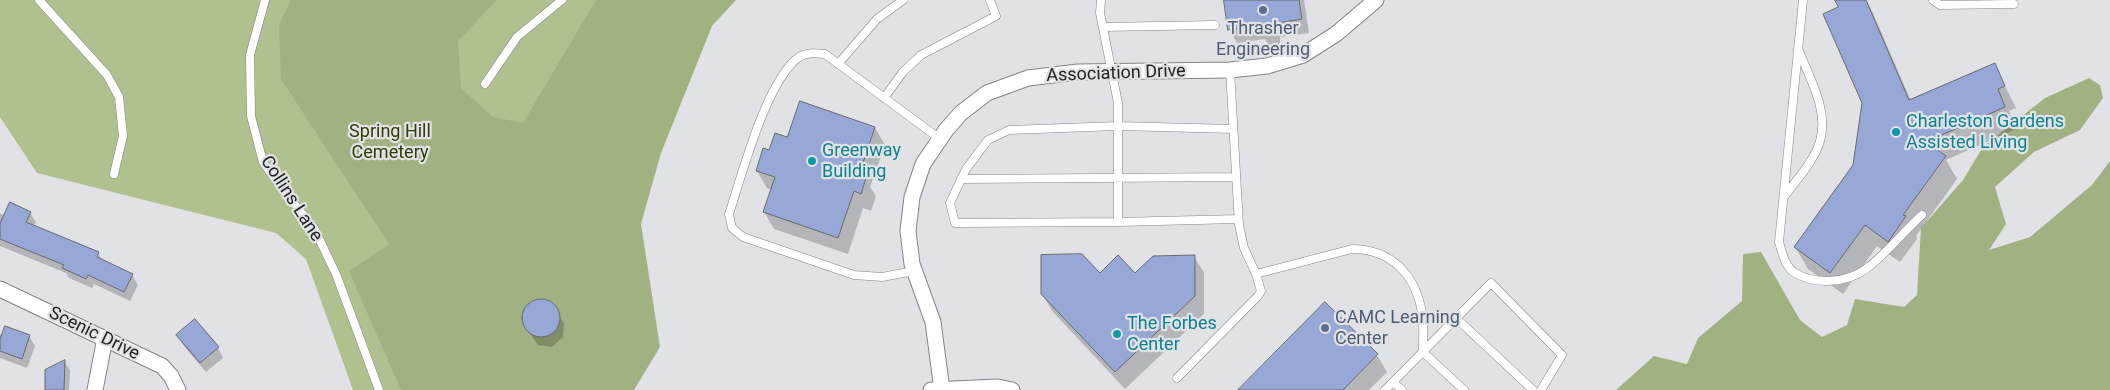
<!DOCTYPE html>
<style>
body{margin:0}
canvas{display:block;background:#e1e2e6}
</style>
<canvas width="2110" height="390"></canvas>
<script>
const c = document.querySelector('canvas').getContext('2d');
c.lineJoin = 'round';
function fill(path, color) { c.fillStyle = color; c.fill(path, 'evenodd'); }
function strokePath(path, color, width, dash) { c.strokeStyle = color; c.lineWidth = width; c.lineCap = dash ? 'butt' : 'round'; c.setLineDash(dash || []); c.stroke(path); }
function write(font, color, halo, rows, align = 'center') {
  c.font = font + ' Roboto,sans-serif'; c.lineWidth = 4.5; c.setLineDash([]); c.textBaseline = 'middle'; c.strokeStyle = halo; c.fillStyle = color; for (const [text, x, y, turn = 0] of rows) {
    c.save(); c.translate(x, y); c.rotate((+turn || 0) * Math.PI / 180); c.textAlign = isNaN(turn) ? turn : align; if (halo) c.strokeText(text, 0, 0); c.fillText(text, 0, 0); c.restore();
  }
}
const green = new Path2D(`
 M 0,0 L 614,0 L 433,390 L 353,390 L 306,259 L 276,233 L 37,173 L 0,117 Z`);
const forest = new Path2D(`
 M 291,0 L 497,0 L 458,41 L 461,88 L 493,117 L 523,123 L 596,0 L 736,0 L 712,26 L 661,153 L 641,224 L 660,347 L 634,390 L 401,390 L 349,271 L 389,244 L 281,79 L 279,25 Z
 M 2089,78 L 2100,85 L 2103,98 L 2080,130 L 2034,152 L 1995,187 L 2006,224 L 1989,250 L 2030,237 L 2092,185 L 2110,161 L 2110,390 L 1616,390 L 1654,356 L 1687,364 L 1698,338 L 1742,301 L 1743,254 L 1761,252 L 1800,320 L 1822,337 L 1847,325 L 1855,299 L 1904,307 L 1917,295 L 1921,228 L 1963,180 L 1983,147 L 2045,98 Z`);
const shadow = new Path2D(`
 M 1225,0 L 1304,0 L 1309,33 L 1280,37 L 1280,45 L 1270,47 L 1265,39 L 1237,43 L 1229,29 Z
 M 1842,0 L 1866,0 L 1873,13 L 1911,101 L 1994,64 L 2016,108 L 2009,111 L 2016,129 L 1946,160 L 1957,179 L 1916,236 L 1917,239 L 1900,262 L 1877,246 L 1843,294 L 1808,269 L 1795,247 L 1854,165 L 1863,103 L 1840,8 Z
 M 875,128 L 885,145 L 870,187 L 876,196 L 871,211 L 863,208 L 848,254 L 774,229 L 764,212 L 772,190 L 767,188 L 757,171 L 770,152 L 788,138 Z
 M 0,213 L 5,216 L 30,213 L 36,222 L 34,226 L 98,253 L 103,261 L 132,275 L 138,285 L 130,301 L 94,284 L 92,288 L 69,278 L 66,273 L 0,246 Z
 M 1194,256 L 1204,273 L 1204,314 L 1125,389 L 1053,312 L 1042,294 L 1100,274 L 1135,275 Z
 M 542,300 L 549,302 L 564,323 L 563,337 L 552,347 L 538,345 L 523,324 L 524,310 L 529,304 Z
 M 0,334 L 29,336 L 35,346 L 27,368 L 0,358 Z
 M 178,335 L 218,348 L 223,358 L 206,372 L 183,345 Z
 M 1377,355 L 1387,372 L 1369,390 L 1240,390 Z
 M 64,361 L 70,370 L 69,390 L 46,390 Z`);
const building = new Path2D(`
 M 1224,0 L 1299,0 L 1302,19 L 1272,24 L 1273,31 L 1260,33 L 1259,25 L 1228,30 Z
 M 1835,0 L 1866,0 L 1909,100 L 1995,63 L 2005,86 L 1998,89 L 2005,107 L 1926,142 L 1946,156 L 1903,215 L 1906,216 L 1888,242 L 1865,225 L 1830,273 L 1794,247 L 1853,165 L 1862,103 L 1823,14 L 1838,7 Z
 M 800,101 L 875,127 L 859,175 L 866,178 L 861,194 L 854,191 L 838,238 L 763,212 L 775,177 L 756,171 L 763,148 L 769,150 L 775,133 L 787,137 Z
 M 10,202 L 31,212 L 26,222 L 99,252 L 97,257 L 133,274 L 124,292 L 88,275 L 86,279 L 62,268 L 64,265 L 0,239 L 0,224 Z
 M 1082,254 L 1100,273 L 1118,255 L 1135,273 L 1153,256 L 1195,255 L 1195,296 L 1115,372 L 1041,294 L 1041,255 Z
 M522 318a19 19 0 1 1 38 0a19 19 0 1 1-38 0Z
 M 1325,302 L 1378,354 L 1343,390 L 1238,390 Z
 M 195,319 L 219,347 L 200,363 L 176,335 Z
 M 5,326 L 30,335 L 22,359 L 0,351 L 0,340 Z
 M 65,360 L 64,390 L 45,390 L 45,370 Z`);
const service = new Path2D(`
 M 39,0 L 107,75 L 119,97 L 123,136 L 114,174
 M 265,0 L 250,55 L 251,116 L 263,162 L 279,185 L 314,228 L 336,274 L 379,390
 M 1101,0 L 1100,13 L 1118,103 L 1118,222 L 955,223 L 950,203 L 966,169 L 988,140 L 1009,130 L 1118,126 L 1233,129
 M 1803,0 L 1779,242 C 1782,252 1785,267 1795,273 C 1815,285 1847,283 1866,269 C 1886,254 1903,232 1922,215
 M 1933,0 L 1940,5 L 2014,4
 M 1103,27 L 1215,25
 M 838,64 L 877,19 L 903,0
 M 1230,70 L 1239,225 L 1244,248 L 1256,274
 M 485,84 L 517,37 L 562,0
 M 884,98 L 903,72 L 921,55 L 996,16 L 990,0
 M 961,179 L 1236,177
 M 1784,197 C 1796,180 1814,162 1820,141 C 1829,111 1810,79 1799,51
 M 1118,222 L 1238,219
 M 914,271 L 882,277 L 854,275 L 743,237 L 732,228 L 729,214 C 742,175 766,81 799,57 C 807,52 816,53 825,54 L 940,139
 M 1456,318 L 1533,390
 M 1177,378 L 1258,296 L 1261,291 L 1256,274 L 1352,249 C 1391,249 1416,275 1422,313 C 1424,325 1423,339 1423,352 L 1464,390
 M 1393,382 L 1402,390
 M 1385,390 L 1491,283 L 1562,355 L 1541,390`);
const minor = new Path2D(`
 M 0,289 L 162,366 L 171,376 L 178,390
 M 95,390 L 105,338
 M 931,390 L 998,387 L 1012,390
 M 942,390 L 933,322 L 912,264 L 908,231 L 912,197 L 923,164 L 946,130 L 961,113 L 987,93 L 1028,78 L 1078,72 L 1230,70 L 1267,66 L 1303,55 L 1336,34 L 1376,0`);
const markers = [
 [1263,10,5,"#5c6f8a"],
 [1896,132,5,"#0f9aa8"],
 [812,161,5,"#0f9aa8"],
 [1325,328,5,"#5c6f8a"],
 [1117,334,5,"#0f9aa8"]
];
const serviceNames = [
 ["Thrasher",1263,29],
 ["Engineering",1263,50],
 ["CAMC Learning",1335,318,"left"],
 ["Center",1335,339,"left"]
];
const streetNames = [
 ["Association Drive",1116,74,-2],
 ["Collins Lane",291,199,57],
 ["Scenic Drive",94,334,26]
];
const cultureNames = [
 ["Charleston Gardens",1906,122],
 ["Assisted Living",1906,143],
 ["Greenway",822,151],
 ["Building",822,172],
 ["The Forbes",1127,324],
 ["Center",1127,345]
];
const parkNames = [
 ["Spring Hill",390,132],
 ["Cemetery",390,153]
];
fill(green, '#aec18f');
fill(forest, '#a0b281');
fill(shadow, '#0003');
fill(building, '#97a8d7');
strokePath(building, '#68696c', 1);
strokePath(service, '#838488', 9);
strokePath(minor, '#838488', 17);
strokePath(service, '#fff', 8);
strokePath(minor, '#fff', 15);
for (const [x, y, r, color] of markers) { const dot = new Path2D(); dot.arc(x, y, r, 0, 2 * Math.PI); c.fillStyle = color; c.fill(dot); strokePath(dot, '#e1e2e6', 2); }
write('18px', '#4e5e75', '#e1e2e6', serviceNames);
write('18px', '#232425', '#e1e2e6', streetNames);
write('18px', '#0d838f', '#e1e2e6', cultureNames, 'left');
write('18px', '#2e3f05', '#e1e2e6', parkNames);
</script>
